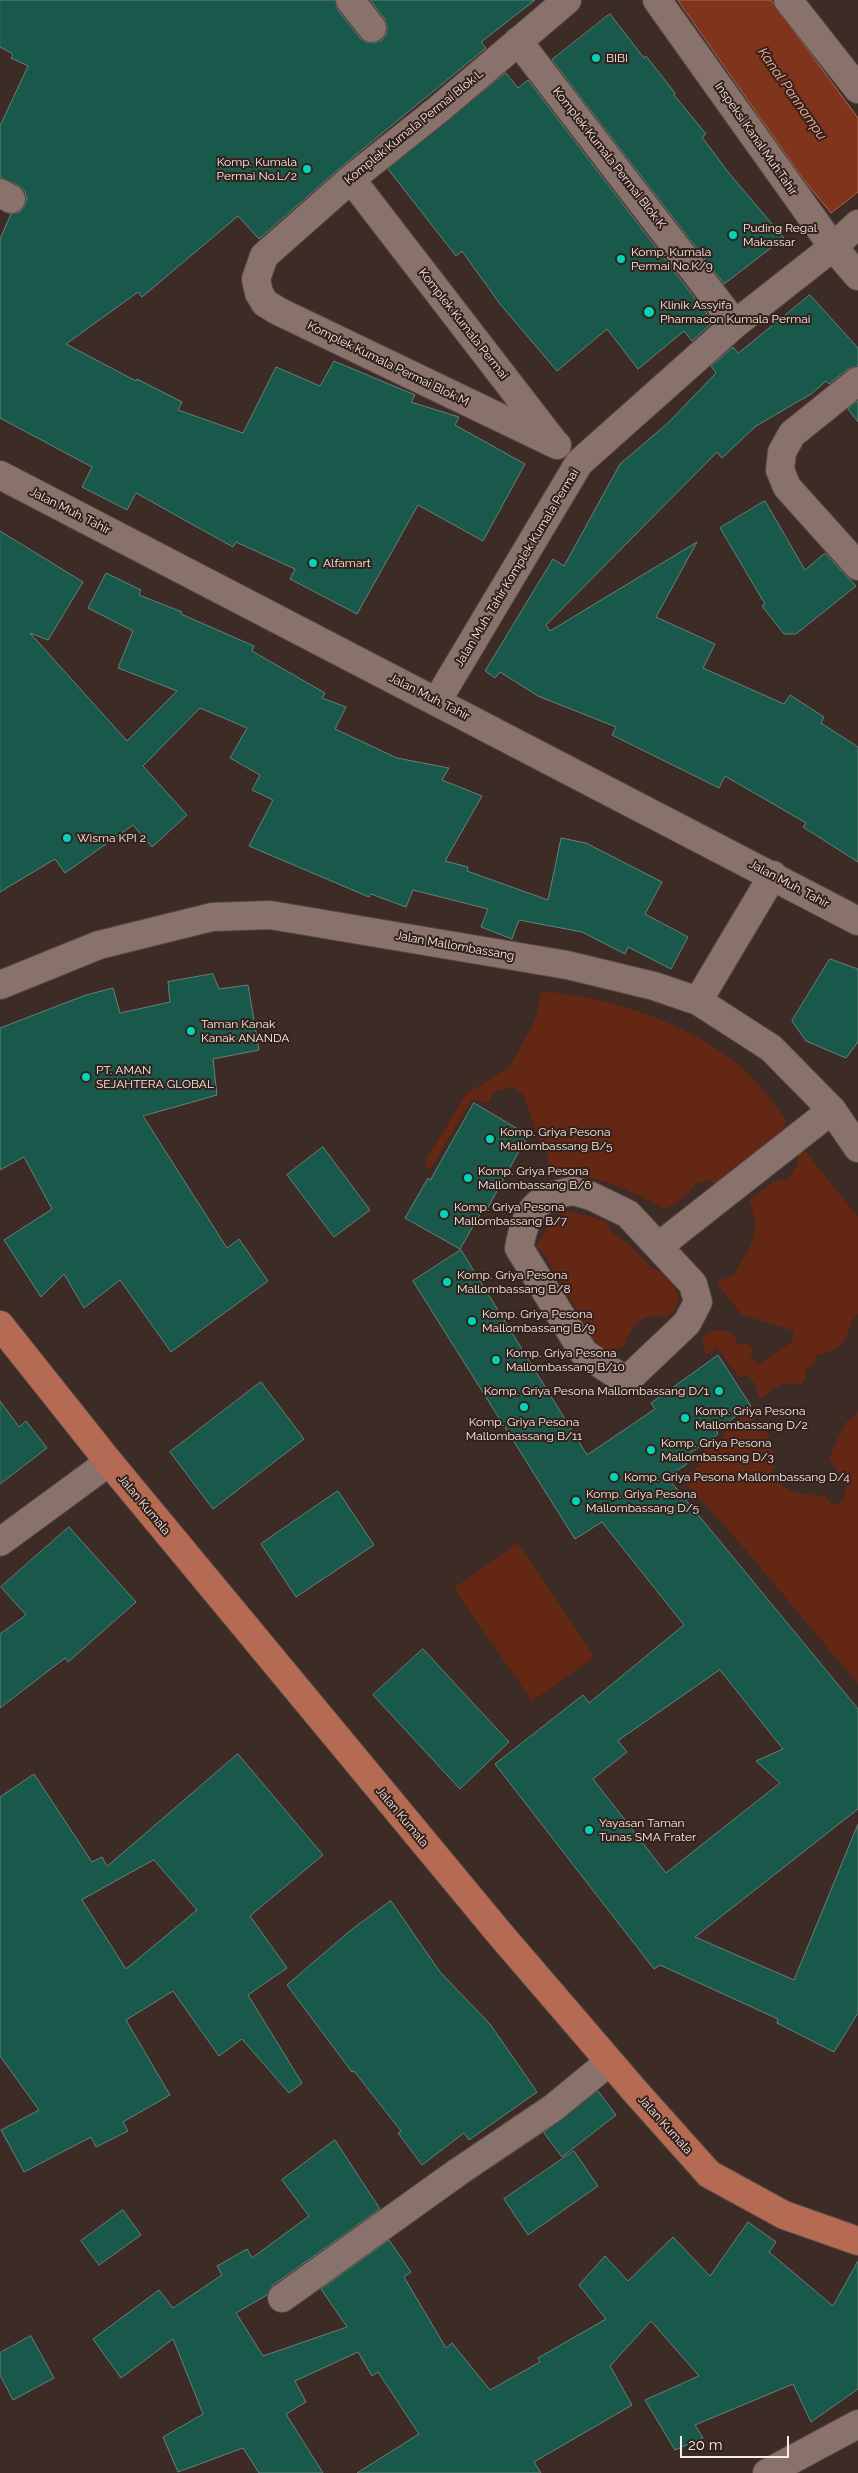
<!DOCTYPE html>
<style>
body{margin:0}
#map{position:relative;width:858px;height:2473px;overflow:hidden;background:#3d2b25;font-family:Raleway,sans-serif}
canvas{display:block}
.scale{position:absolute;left:680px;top:2436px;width:109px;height:22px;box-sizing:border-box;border:2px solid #f8ebe7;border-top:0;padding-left:6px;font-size:15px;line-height:18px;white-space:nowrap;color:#f8ebe7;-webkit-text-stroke:4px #33211b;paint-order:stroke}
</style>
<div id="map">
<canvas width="858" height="2473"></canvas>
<div class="scale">20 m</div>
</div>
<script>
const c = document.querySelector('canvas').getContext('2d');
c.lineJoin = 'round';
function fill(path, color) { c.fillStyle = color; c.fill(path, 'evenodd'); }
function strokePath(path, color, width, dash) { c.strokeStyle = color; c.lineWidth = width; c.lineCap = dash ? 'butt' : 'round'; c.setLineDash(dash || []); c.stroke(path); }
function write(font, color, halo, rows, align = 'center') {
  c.font = font + ' Raleway,sans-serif'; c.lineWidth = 4; c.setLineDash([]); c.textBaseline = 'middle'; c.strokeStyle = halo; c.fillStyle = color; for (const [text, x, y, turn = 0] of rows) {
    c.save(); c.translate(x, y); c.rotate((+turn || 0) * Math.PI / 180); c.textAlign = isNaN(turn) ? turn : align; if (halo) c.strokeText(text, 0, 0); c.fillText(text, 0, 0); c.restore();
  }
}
const green = new Path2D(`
 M 544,992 C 605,995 680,1021 730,1058 C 752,1074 770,1097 786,1121 L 783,1129 L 718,1187 L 709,1180 L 697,1183 L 682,1199 L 666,1209 C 630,1192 599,1172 559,1177 L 549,1170 L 548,1155 L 540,1142 L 523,1095 L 514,1087 L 495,1091 L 488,1103 L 472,1099 L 430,1170 L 425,1167 L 428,1156 L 467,1093 L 509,1068 L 536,1018 L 541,993 Z
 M 801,1146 L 858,1217 L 858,1314 C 852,1320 851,1323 849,1331 C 845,1348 830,1352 815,1356 L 815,1364 L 805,1369 L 806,1377 L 800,1385 C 783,1381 776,1385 764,1397 L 759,1397 C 756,1388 755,1380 745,1374 L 740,1378 L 717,1348 L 706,1355 L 702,1337 C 714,1329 722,1327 735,1335 L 736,1345 L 746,1343 L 754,1350 L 750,1358 L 759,1364 L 791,1343 L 795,1331 L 742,1315 L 716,1282 L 734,1275 C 751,1246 763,1233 749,1200 L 775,1181 L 789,1179 L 797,1164 Z
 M 566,1210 L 605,1221 L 614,1235 L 628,1243 L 652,1268 L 666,1274 L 676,1290 L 679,1303 L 668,1317 C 642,1312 633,1323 624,1346 L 607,1351 L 594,1341 L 586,1330 L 571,1299 L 556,1279 L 545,1254 L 536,1247 L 550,1223 Z
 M 750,1411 L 754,1415 L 755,1427 L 769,1434 L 775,1461 L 771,1476 C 785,1493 803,1495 825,1496 L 833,1506 L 843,1500 L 846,1486 L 829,1458 L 846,1422 L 856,1415 L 858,1411 L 858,1684 L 733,1535 L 680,1477 L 698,1468 L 701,1455 L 705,1449 L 717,1449 L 726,1429 Z
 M 518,1543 L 594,1657 L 532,1701 L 454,1588 Z`);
const water = new Path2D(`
 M 678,0 L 771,0 L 858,118 L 858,192 L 831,213 L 804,180 Z`);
const building = new Path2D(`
 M 0,0 L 335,0 L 338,10 L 360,38 L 366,42 L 374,43 L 382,40 L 387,33 L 387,26 L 384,18 L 370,0 L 535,0 L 481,42 L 486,48 L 341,167 L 259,239 L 238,216 L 142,297 L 138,292 L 66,344 L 136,381 L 137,379 L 182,402 L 178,410 L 243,433 L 276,367 L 320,386 L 334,361 L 415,395 L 411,402 L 459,417 L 455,425 L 525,464 L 483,541 L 418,505 L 357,614 L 290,579 L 295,569 L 236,542 L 233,547 L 136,493 L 127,510 L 82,487 L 92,467 L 0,418 L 0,239 L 11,214 L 20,212 L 24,207 L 27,199 L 25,191 L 19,186 L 0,177 L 0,126 L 28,66 L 11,58 L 13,54 L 0,47 Z
 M 610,14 L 644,58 L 646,56 L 675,93 L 674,95 L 706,134 L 702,137 L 728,172 L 784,238 L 724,284 L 552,60 Z
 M 506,73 L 518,88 L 528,80 L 713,322 L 692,341 L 684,331 L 638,369 L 607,329 L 557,371 L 500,304 L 462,251 L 456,256 L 388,169 Z
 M 810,295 L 858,348 L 858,366 L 848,369 L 829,384 L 826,381 L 811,394 L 756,426 L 722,458 L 717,452 L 546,625 L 550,631 L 697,542 L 656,617 L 715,644 L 703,668 L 784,704 L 790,695 L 824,717 L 821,723 L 858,747 L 858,862 L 803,827 L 806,823 L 725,776 L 719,788 L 612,735 L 616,727 L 538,696 L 500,672 L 495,678 L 485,671 L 553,559 L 564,566 L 620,464 L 668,423 L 716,373 L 711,366 L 733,347 L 738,353 Z
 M 858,401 L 858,422 L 848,409 Z
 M 765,501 L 805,570 L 825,553 L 856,586 L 796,634 L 784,634 L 762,606 L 765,604 L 720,528 Z
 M 0,531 L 83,582 L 48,640 L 30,633 L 127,741 L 177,691 L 118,668 L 133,631 L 88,608 L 106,573 L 141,590 L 139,595 L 182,612 L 181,614 L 254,646 L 252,651 L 325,693 L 322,698 L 346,707 L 335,729 L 397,758 L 449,768 L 442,780 L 482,796 L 445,861 L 468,867 L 467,871 L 548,900 L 561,838 L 586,843 L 662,882 L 645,914 L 688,937 L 671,969 L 628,947 L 625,954 L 582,932 L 519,920 L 512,939 L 481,927 L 488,909 L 413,890 L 406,907 L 371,894 L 369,897 L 249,846 L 273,800 L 252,790 L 260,775 L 230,758 L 247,728 L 200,708 L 143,766 L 187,815 L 152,847 L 133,825 L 65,873 L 55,859 L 0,892 Z
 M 830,959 L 858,969 L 858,1042 L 846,1058 L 806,1041 L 792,1021 Z
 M 213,974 L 219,989 L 248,985 L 259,1050 L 213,1059 L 217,1095 L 143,1116 L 227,1248 L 239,1239 L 268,1281 L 171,1352 L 120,1280 L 84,1308 L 64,1274 L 41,1297 L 4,1240 L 52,1209 L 24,1157 L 0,1170 L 0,1028 L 86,995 L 113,988 L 120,1013 L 170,1002 L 168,982 Z
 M 474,1103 L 528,1135 L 486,1211 L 483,1209 L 460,1249 L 405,1218 L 428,1178 L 430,1180 Z
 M 323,1147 L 370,1210 L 334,1237 L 287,1175 Z
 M 461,1250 L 587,1455 L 655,1409 L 651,1403 L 718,1355 L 751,1406 L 716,1430 L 718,1434 L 683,1458 L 687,1464 L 667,1477 L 858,1709 L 858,1809 L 695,1937 L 794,1980 L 858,1824 L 858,2013 L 834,2052 L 777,2023 L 778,2019 L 660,1965 L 654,1969 L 495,1764 L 583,1695 L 589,1703 L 684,1625 L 602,1522 L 575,1539 L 413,1281 ZM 720,1670 L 783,1749 L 756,1761 L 780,1783 L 666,1873 L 593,1779 L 627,1752 L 618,1741 Z
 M 261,1382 L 304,1439 L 213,1509 L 170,1452 Z
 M 0,1401 L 19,1427 L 26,1421 L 47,1448 L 0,1484 Z
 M 338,1491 L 374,1545 L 296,1597 L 261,1544 Z
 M 69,1527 L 136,1602 L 68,1662 L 65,1658 L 0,1708 L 0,1634 L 26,1615 L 1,1587 Z
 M 423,1649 L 509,1742 L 460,1789 L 373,1695 Z
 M 238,1754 L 323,1855 L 250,1916 L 287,1968 L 248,1995 L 302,2083 L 289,2093 L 242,2039 L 219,2056 L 173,1991 L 126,2020 L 170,2095 L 123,2122 L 128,2131 L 96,2147 L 91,2137 L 24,2172 L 1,2130 L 39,2110 L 0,2056 L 0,1797 L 34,1774 L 92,1862 L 102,1857 L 107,1866 ZM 154,1860 L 197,1910 L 126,1969 L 82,1900 Z
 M 391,1901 L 440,1972 L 490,2024 L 537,2092 L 469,2140 L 464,2133 L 422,2165 L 398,2133 L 401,2131 L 354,2071 L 352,2072 L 287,1985 L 351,1930 Z
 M 598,2091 L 616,2115 L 562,2157 L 544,2133 Z
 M 335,2140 L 380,2209 L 273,2285 L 267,2295 L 236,2313 L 263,2356 L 347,2327 L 321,2289 L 389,2240 L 411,2272 L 404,2277 L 446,2348 L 452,2343 L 490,2390 L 540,2362 L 538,2358 L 606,2319 L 579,2285 L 605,2256 L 628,2281 L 673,2237 L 710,2276 L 748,2222 L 776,2242 L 769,2252 L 833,2306 L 858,2261 L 858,2389 L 811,2422 L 793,2384 L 695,2425 L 703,2438 L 675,2450 L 645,2400 L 699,2376 L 651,2321 L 610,2366 L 632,2405 L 534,2462 L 541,2473 L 357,2473 L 419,2434 L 378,2372 L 372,2376 L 358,2352 L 295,2381 L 306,2402 L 286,2414 L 323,2473 L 259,2473 L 243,2448 L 178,2472 L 163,2437 L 203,2414 L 173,2339 L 121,2378 L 93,2339 L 159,2290 L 173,2308 L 222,2275 L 217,2266 L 247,2249 L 252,2258 L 309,2216 L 282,2180 Z
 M 574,2151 L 598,2186 L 528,2235 L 504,2199 Z
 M 123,2210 L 141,2235 L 99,2265 L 81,2241 Z
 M 31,2336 L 54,2378 L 13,2400 L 0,2375 L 0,2353 Z`);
const street = new Path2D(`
 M 350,0 L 372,28
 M 657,0 L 833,247 L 858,276
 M 788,0 L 858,89
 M 518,41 L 735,324
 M 351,179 L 553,441
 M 0,193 L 11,199
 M 858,381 L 792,434 L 782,452 L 780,470 L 787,487 L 858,566
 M 557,445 L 278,311 L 265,303 L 259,293 L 256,279 L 264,256 L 351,179 L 439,109 L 567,0
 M 0,985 L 99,945 L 212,917 L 270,915 L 567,965 L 654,986 L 698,1001 L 771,1048 L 832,1110 L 858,1148
 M 698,1001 L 773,875
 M 574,1191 L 591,1196 L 628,1214 L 693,1284 L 698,1302 L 687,1323 L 626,1381 L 584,1353 L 519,1248 C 526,1211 535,1196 574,1191 Z
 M 659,1246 L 832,1110
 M 0,1542 L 109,1462
 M 282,2298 L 458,2172 L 553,2108 L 609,2062`);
const secondary = new Path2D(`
 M 0,475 L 858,921
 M 437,701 L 579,463 L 735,324 L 833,247 L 858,224
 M 767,2473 L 858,2424`);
const primary = new Path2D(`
 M 0,1325 L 109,1462 L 500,1934 L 634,2090 L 709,2174 L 784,2215 L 858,2241`);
const markers = [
 [596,58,5,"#01d5b7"],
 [307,169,5,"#01d5b7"],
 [733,235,5,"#01d5b7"],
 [621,259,5,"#01d5b7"],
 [649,312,6,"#01d5b7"],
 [313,563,5,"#01d5b7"],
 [67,838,5,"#01d5b7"],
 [191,1031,5,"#01d5b7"],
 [86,1077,5,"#01d5b7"],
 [490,1139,5,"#01d5b7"],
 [468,1178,5,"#01d5b7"],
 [444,1214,5,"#01d5b7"],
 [447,1282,5,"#01d5b7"],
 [472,1321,5,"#01d5b7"],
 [496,1360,5,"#01d5b7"],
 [719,1391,5,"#01d5b7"],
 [524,1407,5,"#01d5b7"],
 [685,1418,5,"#01d5b7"],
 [651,1450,5,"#01d5b7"],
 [614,1477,5,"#01d5b7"],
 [576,1501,5,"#01d5b7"],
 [589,1830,5,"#01d5b7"]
];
const poiNames = [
 ["BIBI",606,58],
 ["Komp. Kumala",297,162,"right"],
 ["Permai No.L/2",297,176,"right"],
 ["Puding Regal",743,228],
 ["Makassar",743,242],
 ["Komp. Kumala",631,252],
 ["Permai No.K/9",631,266],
 ["Klinik Assyifa",660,305],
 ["Pharmacon Kumala Permai",660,319],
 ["Alfamart",323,563],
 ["Wisma KPI 2",77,838],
 ["Taman Kanak",201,1024],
 ["Kanak ANANDA",201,1038],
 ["PT. AMAN",96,1070],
 ["SEJAHTERA GLOBAL",96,1084],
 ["Komp. Griya Pesona",500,1132],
 ["Mallombassang B/5",500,1146],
 ["Komp. Griya Pesona",478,1171],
 ["Mallombassang B/6",478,1185],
 ["Komp. Griya Pesona",454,1207],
 ["Mallombassang B/7",454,1221],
 ["Komp. Griya Pesona",457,1275],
 ["Mallombassang B/8",457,1289],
 ["Komp. Griya Pesona",482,1314],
 ["Mallombassang B/9",482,1328],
 ["Komp. Griya Pesona",506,1353],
 ["Mallombassang B/10",506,1367],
 ["Komp. Griya Pesona Mallombassang D/1",709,1391,"right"],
 ["Komp. Griya Pesona",695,1411],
 ["Mallombassang D/2",695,1425],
 ["Komp. Griya Pesona",524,1422,"center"],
 ["Mallombassang B/11",524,1436,"center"],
 ["Komp. Griya Pesona",661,1443],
 ["Mallombassang D/3",661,1457],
 ["Komp. Griya Pesona Mallombassang D/4",624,1477],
 ["Komp. Griya Pesona",586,1494],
 ["Mallombassang D/5",586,1508],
 ["Yayasan Taman",599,1823],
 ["Tunas SMA Frater",599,1837]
];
const streetNames = [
 ["Komplek Kumala Permai Blok L",414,127,-39],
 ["Inspeksi Kanal Muh.Tahir",756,139,55],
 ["Komplek Kumala Permai Blok K",609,158,52],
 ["Komplek Kumala Permai",463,324,52],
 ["Komplek Kumala Permai Blok M",388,364,26],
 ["Jalan Muh. Tahir",70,511,27],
 ["Jalan Muh. Tahir Komplek Kumala Permai",517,568,-59],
 ["Jalan Muh. Tahir",429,697,27],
 ["Jalan Muh. Tahir",789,884,28],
 ["Jalan Mallombassang",455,946,10],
 ["Jalan Kumala",144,1505,50],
 ["Jalan Kumala",402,1817,50],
 ["Jalan Kumala",665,2125,48]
];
const waterNames = [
 ["Kanal Pannampu",792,94,55]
];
fill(green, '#642714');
fill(water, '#81341c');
strokePath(water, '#a56b59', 1);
fill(building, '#18594c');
strokePath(building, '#67807a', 1);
strokePath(street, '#574742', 30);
strokePath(secondary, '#574742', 30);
strokePath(primary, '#574742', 30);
strokePath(street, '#89726c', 28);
strokePath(secondary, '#89726c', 28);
strokePath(primary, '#b56a53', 28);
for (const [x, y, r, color] of markers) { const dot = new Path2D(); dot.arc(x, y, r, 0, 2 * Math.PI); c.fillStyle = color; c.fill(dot); strokePath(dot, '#33211b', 2); }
write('12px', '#f8ebe7', '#33211b', poiNames, 'left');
write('12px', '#f8ebe7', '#33211b', streetNames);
write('italic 14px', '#f8b49f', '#33211b', waterNames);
</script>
